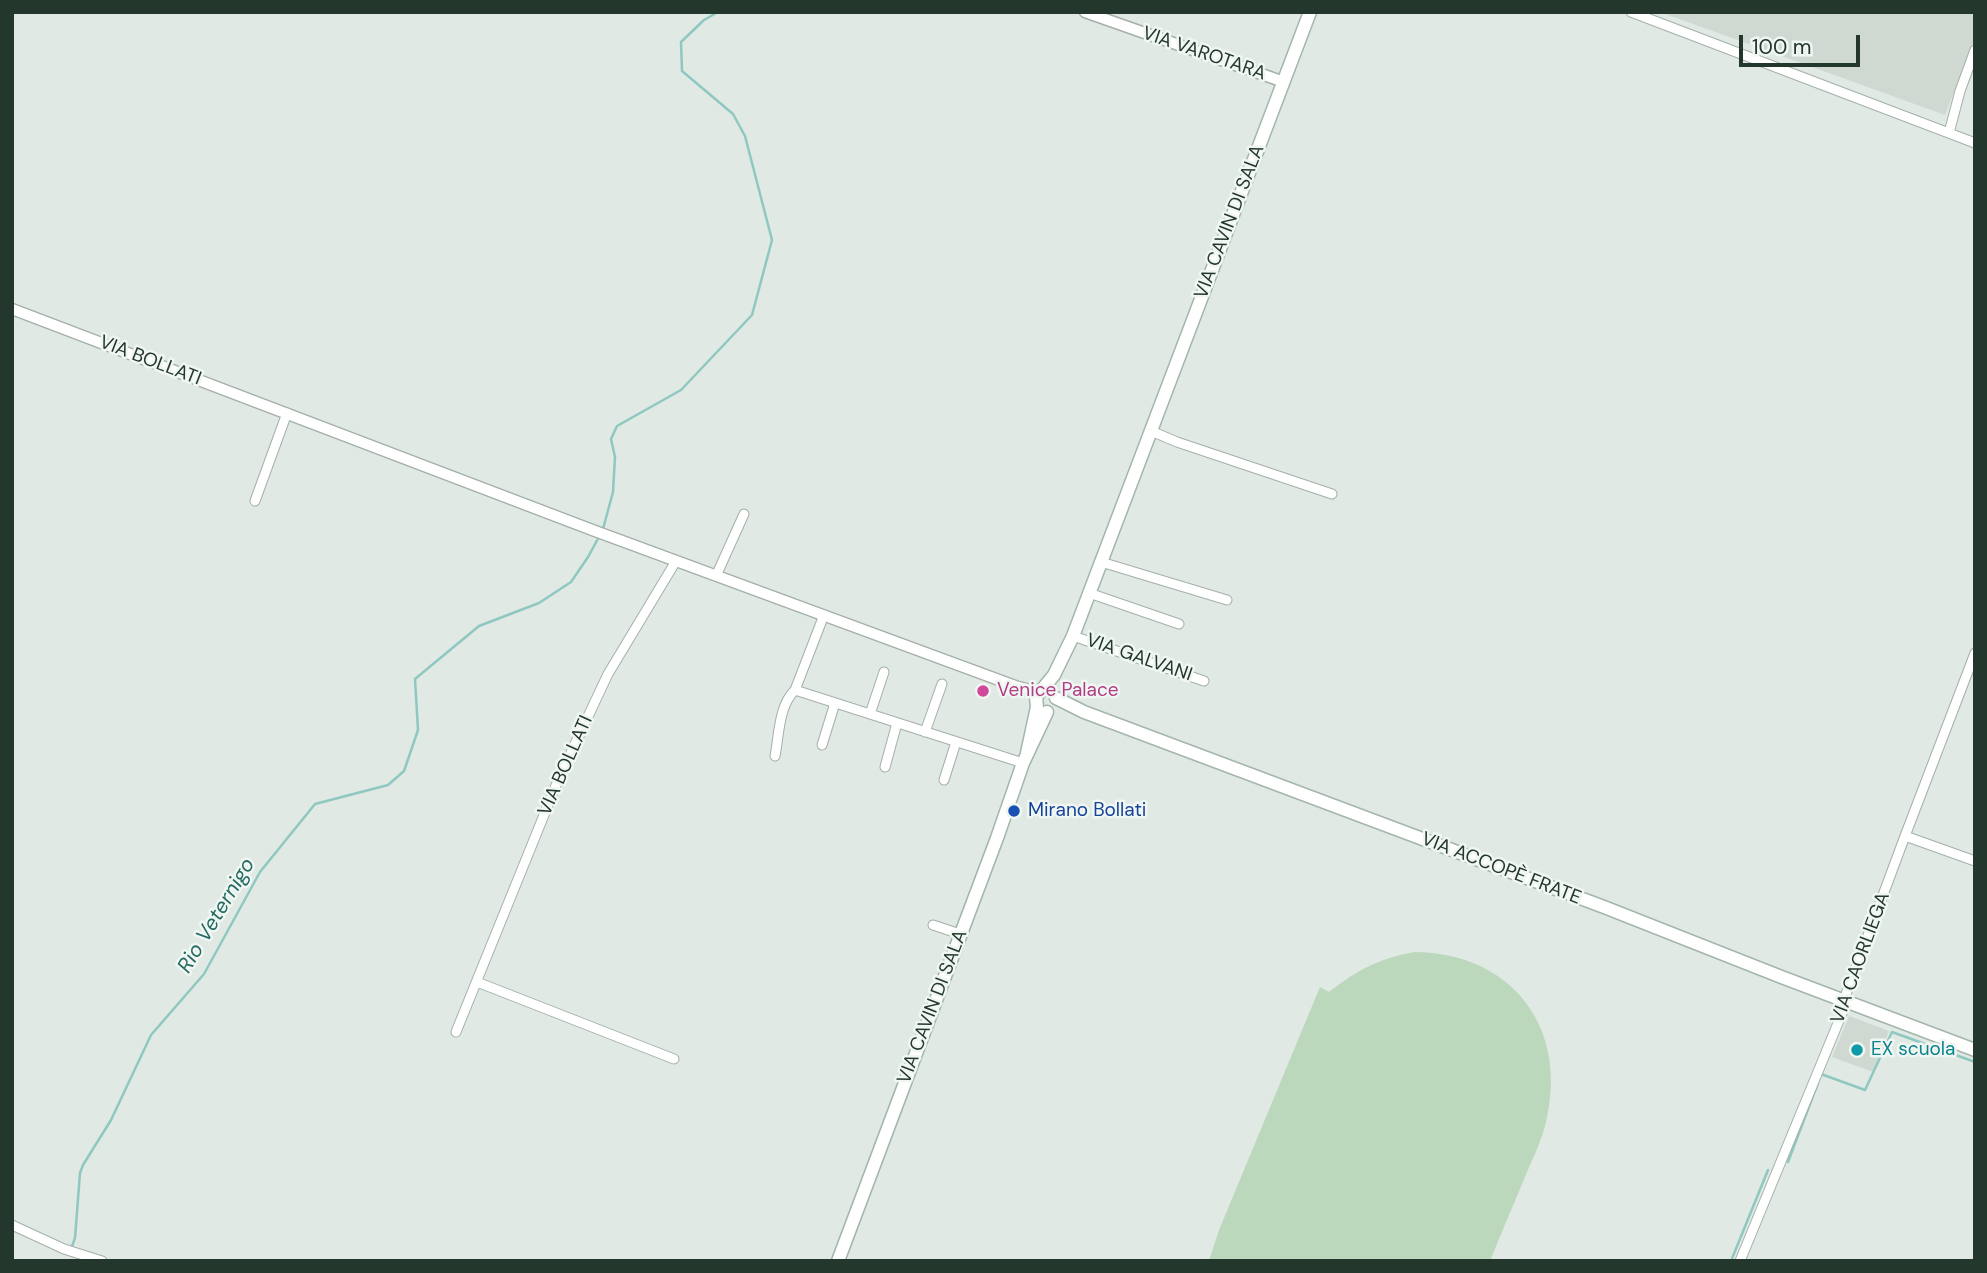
<!DOCTYPE html>
<meta charset="utf-8">
<style>
body{margin:0}
#map{position:relative;width:1987px;height:1273px;overflow:hidden;background:#e0e9e3;font-family:"DM Sans",sans-serif}
canvas{display:block}
.frame{position:absolute;inset:0;border:14px solid #23372c;pointer-events:none}
.scale{position:absolute;left:1739px;top:35px;width:121px;height:32px;box-sizing:border-box;border:4px solid #23372c;border-top:0;padding-left:9px;font-size:21px;line-height:24px;white-space:nowrap;color:#23372c;-webkit-text-stroke:5px #f0f6f2;paint-order:stroke}
</style>
<div id="map">
<canvas width="1987" height="1273"></canvas>
<div class="frame"></div>
<div class="scale">100 m</div>
</div>
<script>
const c = document.querySelector('canvas').getContext('2d');
c.lineJoin = 'round';
function fill(path, color) { c.fillStyle = color; c.fill(path, 'evenodd'); }
function strokePath(path, color, width, dash) { c.strokeStyle = color; c.lineWidth = width; c.lineCap = dash ? 'butt' : 'round'; c.setLineDash(dash || []); c.stroke(path); }
function write(font, color, halo, rows, align = 'center') {
  c.font = font + ' "DM Sans",sans-serif'; c.lineWidth = 5; c.setLineDash([]); c.textBaseline = 'middle'; c.strokeStyle = halo; c.fillStyle = color; for (const [text, x, y, turn = 0] of rows) {
    c.save(); c.translate(x, y); c.rotate((+turn || 0) * Math.PI / 180); c.textAlign = isNaN(turn) ? turn : align; if (halo) c.strokeText(text, 0, 0); c.fillText(text, 0, 0); c.restore();
  }
}
const built = new Path2D(`
 M 1660,12 L 1975,12 L 1975,38 L 1945,115 Z
 M 1849,1016 L 1889,1031 L 1873,1072 L 1832,1057 Z`);
const green = new Path2D(`
 M 1415,952 C 1512,953 1569,1028 1546,1122 C 1542,1139 1534,1156 1527,1172 C 1515,1201 1502,1231 1490,1261 L 1209,1261 L 1219,1230 L 1320,987 L 1329,992 C 1357,970 1380,958 1415,952 Z`);
const stream = new Path2D(`
 M 603,529 L 613,492 L 615,457 L 611,439 L 617,426 L 681,390 L 752,315 L 772,240 L 745,136 L 733,114 L 682,71 L 681,42 L 704,20 L 718,12
 M 1821,1074 L 1865,1090 L 1892,1032 L 1975,1062
 M 1788,1162 L 1818,1083
 M 71,1249 L 75,1238 L 80,1173 L 83,1165 L 111,1120 L 151,1035 L 204,974 L 260,872 L 315,804 L 388,785 L 404,771 L 418,730 L 415,679 L 479,626 L 539,603 L 571,582 L 588,557 L 600,535
 M 1731,1261 L 1768,1170`);
const minor = new Path2D(`
 M 1631,12 L 1975,143
 M 1949,133 L 1960,91 L 1975,50
 M 1151,431 L 1177,442 L 1332,494
 M 255,501 L 287,413
 M 1101,562 L 1227,600
 M 716,576 L 744,514
 M 1089,593 L 1179,624
 M 824,615 L 795,690 L 1023,763
 M 1073,636 L 1204,681
 M 870,714 L 884,672
 M 925,732 L 942,684
 M 822,745 L 835,703
 M 775,756 C 779,735 779,705 795,690
 M 885,767 L 897,723
 M 944,780 L 956,742
 M 1905,836 L 1975,861
 M 933,925 L 960,934
 M 477,982 L 674,1059
 M 456,1032 L 559,778 L 608,674 L 676,561
 M 12,1225 L 64,1249 L 102,1261
 M 1740,1261 L 1845,1006 L 1845,997 L 1905,836 L 1975,653`);
const tertiary = new Path2D(`
 M 1085,12 L 1284,82
 M 12,309 L 595,531 L 1018,687 L 1040,692`);
const secondary = new Path2D(`
 M 1056,698 L 1084,712 L 1604,907 L 1784,978 L 1975,1050
 M 1027,753 L 1037,707 L 1036,697 L 1054,675 L 1073,636 L 1310,12
 M 838,1261 L 997,838 L 1023,763 L 1047,712`);
const markers = [
 [983,691,7,"#d1479c"],
 [1014,811,7,"#1a4fb4"],
 [1857,1050,7,"#0f9aa8"]
];
const streetNames = [
 ["VIA VAROTARA",1204,54,19],
 ["VIA CAVIN DI SALA",1230,222,-69],
 ["VIA BOLLATI",150,361,21],
 ["VIA GALVANI",1139,658,19],
 ["VIA BOLLATI",566,766,-66],
 ["VIA ACCOPÈ FRATE",1501,869,21],
 ["VIA CAORLIEGA",1861,958,-70],
 ["VIA CAVIN DI SALA",933,1007,-69]
];
const hotelNames = [
 ["Venice Palace",997,691]
];
const transitNames = [
 ["Mirano Bollati",1028,811]
];
const cultureNames = [
 ["EX scuola",1871,1050]
];
const waterNames = [
 ["Rio Veternigo",217,916,-59]
];
fill(built, '#cfd9d1');
fill(green, '#bcd8bc');
strokePath(stream, '#8fc8c0', 2.5);
strokePath(minor, '#a4b0a8', 11);
strokePath(tertiary, '#a4b0a8', 13);
strokePath(secondary, '#a3b6aa', 15);
strokePath(minor, '#fff', 9);
strokePath(tertiary, '#fff', 10);
strokePath(secondary, '#fff', 12);
for (const [x, y, r, color] of markers) { const dot = new Path2D(); dot.arc(x, y, r, 0, 2 * Math.PI); c.fillStyle = color; c.fill(dot); strokePath(dot, '#f0f6f2', 2.5); }
write('19px', '#23372c', '#f0f6f2', streetNames);
write('19px', '#b23c85', '#f0f6f2', hotelNames, 'left');
write('19px', '#164399', '#f0f6f2', transitNames, 'left');
write('19px', '#0d838f', '#f0f6f2', cultureNames, 'left');
write('italic 21px', '#256b63', '#f0f6f2', waterNames);
</script>
